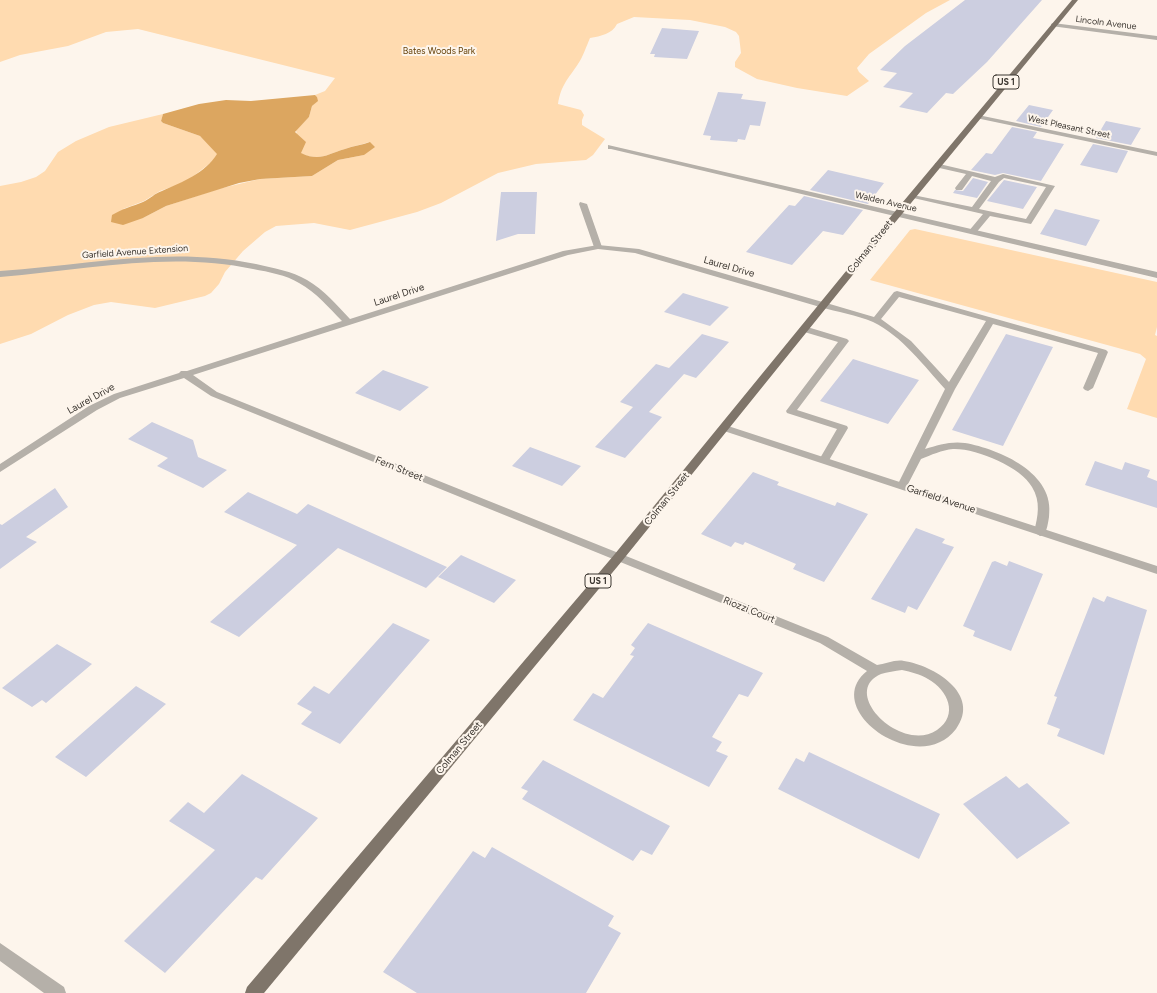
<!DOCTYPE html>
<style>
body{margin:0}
canvas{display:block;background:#fdf5ec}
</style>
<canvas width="1157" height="993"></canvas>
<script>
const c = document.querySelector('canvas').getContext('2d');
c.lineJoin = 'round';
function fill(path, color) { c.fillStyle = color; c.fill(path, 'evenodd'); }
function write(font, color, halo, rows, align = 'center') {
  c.font = font + ' Figtree,sans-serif'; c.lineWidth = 4; c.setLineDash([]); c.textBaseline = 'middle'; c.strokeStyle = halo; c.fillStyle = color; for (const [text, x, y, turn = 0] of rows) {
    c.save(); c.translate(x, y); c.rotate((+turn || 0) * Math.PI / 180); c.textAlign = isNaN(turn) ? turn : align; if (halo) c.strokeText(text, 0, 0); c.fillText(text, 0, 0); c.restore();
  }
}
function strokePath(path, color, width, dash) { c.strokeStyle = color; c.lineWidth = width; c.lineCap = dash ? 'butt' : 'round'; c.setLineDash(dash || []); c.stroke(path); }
const green = new Path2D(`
 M 0,0 L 950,0 L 926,13 L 869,54 L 857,68 L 859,72 L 869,81 L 847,96 L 797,88 L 757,79 L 735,67 L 735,62 L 741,53 L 739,36 L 736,32 L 725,27 L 690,20 L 634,17 L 617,24 C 612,34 601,36 590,38 C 586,47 583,57 578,64 C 568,79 561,85 558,104 L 581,110 L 584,115 L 582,120 L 582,125 L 605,139 L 593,155 L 586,160 L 536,164 L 498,173 L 441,203 L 417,212 L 350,230 L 314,223 L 276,226 L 265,232 L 243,251 L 225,272 L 219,284 L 211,293 L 205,296 L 155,308 L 111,302 L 94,305 L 68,315 L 31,334 L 0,344 L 0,186 L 21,182 L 36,177 L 45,171 L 58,152 L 76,141 L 109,127 L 163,114 L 161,121 L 163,123 L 200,136 L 218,153 L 214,160 L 186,182 L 160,191 L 144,201 L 123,209 L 143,218 L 166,206 L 218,189 L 260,179 L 312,176 L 338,160 L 364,155 L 369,142 C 361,145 353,146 345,149 C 327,154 320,162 300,153 L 296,130 L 309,117 L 312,106 L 317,101 L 317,97 L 315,95 L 325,91 L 335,78 L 138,29 L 106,32 L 68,46 L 20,55 L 0,62 Z
 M 915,229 L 1157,282 L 1157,327 L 1155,335 L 1157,336 L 1157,418 L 1127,409 L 1146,359 L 1140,354 L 870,280 L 910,230 Z`);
const water = new Path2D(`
 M 315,95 L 317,97 L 318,101 L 312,106 L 309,117 L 295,132 L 306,142 L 301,153 C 320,162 327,154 345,149 C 353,146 362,145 370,142 L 375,147 L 364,155 L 338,160 L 312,176 L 260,179 L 239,183 L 166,206 L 143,218 L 123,225 L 111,222 L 112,215 C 122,209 133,206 143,202 C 150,199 155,193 162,191 C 183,182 205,173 217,154 L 200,136 L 163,123 L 161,121 L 163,114 L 199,104 L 226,100 L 251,101 Z`);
const building = new Path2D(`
 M 965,0 L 1042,0 L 987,62 L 953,94 L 946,93 L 927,113 L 899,107 L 913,93 L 883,87 L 897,73 L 880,70 L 905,46 Z
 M 662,28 L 699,31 L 687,59 L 654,57 L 655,54 L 650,54 Z
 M 718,92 L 743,94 L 741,99 L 766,102 L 760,126 L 750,125 L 745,140 L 738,139 L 737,142 L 710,140 L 711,136 L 703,135 Z
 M 1029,105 L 1053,110 L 1041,127 L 1016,121 Z
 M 1106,121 L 1141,128 L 1131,145 L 1096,138 Z
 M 1012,127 L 1037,132 L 1033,138 L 1064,144 L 1041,181 L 1003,173 L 995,175 L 971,170 L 986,153 L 992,154 Z
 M 1093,144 L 1128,151 L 1117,173 L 1080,165 Z
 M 828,170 L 884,183 L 868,204 L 810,190 Z
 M 973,178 L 988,182 L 977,198 L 953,193 L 955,190 L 963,191 Z
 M 1004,180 L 1037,187 L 1023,209 L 987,201 Z
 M 501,192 L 537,192 L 535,234 L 518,234 L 496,241 Z
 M 804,196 L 863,210 L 843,235 L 823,231 L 792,265 L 746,252 L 789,205 L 795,206 Z
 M 1055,209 L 1100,220 L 1086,246 L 1040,234 Z
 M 683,293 L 729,307 L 710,326 L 664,312 Z
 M 702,334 L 729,342 L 696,378 L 684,374 L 649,412 L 662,417 L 625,458 L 595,447 L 633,407 L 620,402 L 656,364 L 669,368 Z
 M 1006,334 L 1053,347 L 1003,446 L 952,430 Z
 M 853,359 L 919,380 L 888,424 L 820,401 Z
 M 383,370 L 429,387 L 400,411 L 355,393 Z
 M 152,422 L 193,440 L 198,457 L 227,470 L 203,488 L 157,466 L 168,458 L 128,439 Z
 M 530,447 L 581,466 L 562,486 L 512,466 Z
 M 1095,461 L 1122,470 L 1125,462 L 1150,470 L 1147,477 L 1157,481 L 1157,508 L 1085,485 Z
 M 753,472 L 779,482 L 777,485 L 835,506 L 837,502 L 868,514 L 824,582 L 793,569 L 796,564 L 745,542 L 743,545 L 735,542 L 731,547 L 701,534 Z
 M 55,488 L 68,507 L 26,537 L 37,542 L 0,569 L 0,524 L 2,525 Z
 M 248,492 L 297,514 L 308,504 L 447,567 L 426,588 L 338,548 L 239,637 L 210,622 L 297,545 L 224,512 Z
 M 916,528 L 945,539 L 942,543 L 954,547 L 917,610 L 908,606 L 905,613 L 871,599 Z
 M 461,555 L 516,580 L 494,603 L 438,577 Z
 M 995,561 L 1007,566 L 1009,561 L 1043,574 L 1011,651 L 973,636 L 975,631 L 963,626 L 992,562 Z
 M 1107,596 L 1147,610 L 1104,755 L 1057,736 L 1060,729 L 1047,724 L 1057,697 L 1054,696 L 1093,597 L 1104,602 Z
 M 393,623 L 430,640 L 340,744 L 301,724 L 312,712 L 297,704 L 314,686 L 329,694 Z
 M 648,623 L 763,673 L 748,697 L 739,694 L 712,737 L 722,742 L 716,751 L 728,756 L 709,787 L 573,720 L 593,693 L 603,698 L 634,656 L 630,655 L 635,648 L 631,645 Z
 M 57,644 L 92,664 L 46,703 L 42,700 L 32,707 L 2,688 Z
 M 136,686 L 166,704 L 86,777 L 55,757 Z
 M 809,752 L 940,814 L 919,859 L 778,789 L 796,758 L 804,762 Z
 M 543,760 L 670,826 L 652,855 L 641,850 L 633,861 L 522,799 L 528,791 L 521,788 Z
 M 242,774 L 318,818 L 262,880 L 256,877 L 165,973 L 124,941 L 215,850 L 169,821 L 188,802 L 204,813 Z
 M 1006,776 L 1019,788 L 1027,783 L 1070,823 L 1017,859 L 963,804 Z
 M 492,847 L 614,916 L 608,926 L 621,933 L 586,993 L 417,993 L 383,972 L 473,851 L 485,858 Z`);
const service = new Path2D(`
 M 935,163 L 995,177 L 1003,174 L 1055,186 L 1031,224 L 990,216 L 975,234 L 972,234 L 968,232 L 983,214 L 909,197 L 913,195 L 972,207 L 991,181 L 972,176 L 962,190 L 956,190 L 955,188 L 966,174 L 935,167 ZM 1004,178 L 1046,187 L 1026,219 L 979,209 L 999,182 Z
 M 580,202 L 587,204 L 602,247 L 601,249 L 595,249 L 594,247 L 579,204 Z
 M 897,291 L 1106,350 L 1108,352 L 1093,388 L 1088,391 L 1085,390 L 1083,388 L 1098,353 L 993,324 L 955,389 L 925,449 C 938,445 951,441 965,443 C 999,449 1056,473 1049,517 C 1048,523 1047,530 1044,535 L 1040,536 L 1034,532 C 1038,516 1041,502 1032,487 C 1021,467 976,448 953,449 C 942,450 931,455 921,459 L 906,488 L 898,488 L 897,486 L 945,389 C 924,366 902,336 873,322 C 857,315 837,312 820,307 L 819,305 L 823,302 L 874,317 L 894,292 ZM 899,297 L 986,321 L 949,382 L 911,341 L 881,319 Z
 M 804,326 L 847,339 L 849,341 L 797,410 L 847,426 L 848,428 L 828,462 L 824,463 L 819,460 L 837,429 L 787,413 L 786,411 L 838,342 L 801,331 L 799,329 Z`);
const minor = new Path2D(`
 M 1053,23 L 1157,36 L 1157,40 L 1051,26 L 1051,24 Z
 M 978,115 L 1157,152 L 1157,156 L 976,118 L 976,116 Z
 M 608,145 L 1157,272 L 1157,278 L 611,149 L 608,149 Z
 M 598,245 L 639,249 L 826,303 L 827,305 L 826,307 L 820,307 L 635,253 L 598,249 L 568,255 L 193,375 L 217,392 L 828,637 L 877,665 C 885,664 896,659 904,661 C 933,665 982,694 956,729 C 918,779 819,709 867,671 L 820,643 L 211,396 L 184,378 L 120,398 L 97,410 L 0,472 L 0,464 L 89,406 L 114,394 L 179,373 L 181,371 L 187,371 L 342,321 C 329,308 316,292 299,283 C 286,275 269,272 253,269 C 169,251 84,270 0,277 L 0,271 C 86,265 170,246 256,264 C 273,268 292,271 307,280 C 324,290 337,305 350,319 L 563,251 ZM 902,670 C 911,672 920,674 928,679 C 948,690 959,715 937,730 C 901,754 839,692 881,674 C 887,672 895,671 902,670 Z
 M 725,425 L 1157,566 L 1157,574 L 721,430 L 720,428 Z
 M 0,943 L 64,987 L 66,993 L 44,993 L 0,961 Z`);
const primary = new Path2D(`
 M 1072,0 L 1078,0 L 893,225 L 622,561 L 264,993 L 245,993 L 247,987 L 614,555 L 887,221 Z`);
const farStreetnames = [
 ["Lincoln Avenue",1106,23,7],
 ["West Pleasant Street",1069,127,12],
 ["Walden Avenue",886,202,13],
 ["Garfield Avenue Extension",135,252,-4]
];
const farParknames = [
 ["Bates Woods Park",439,51]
];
const shields = [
 [1006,82,26],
 [598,581,26]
];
const shieldNames = [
 ["US 1",1006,82],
 ["US 1",598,581]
];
const streetNames = [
 ["Colman Street",870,247,-51],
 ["Laurel Drive",729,267,16],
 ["Laurel Drive",399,295,-18],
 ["Laurel Drive",91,399,-29],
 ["Fern Street",399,469,22],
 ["Colman Street",667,499,-51],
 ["Garfield Avenue",941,499,18],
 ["Riozzi Court",749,610,22],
 ["Colman Street",459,748,-50]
];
fill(green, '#ffdbb0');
fill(water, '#dca660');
fill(building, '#cccee0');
fill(service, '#b5b0a9');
fill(minor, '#b5b0a9');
fill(primary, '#7f756a');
write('9px', '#3b3630', '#fdf5ec', farStreetnames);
write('9px', '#664209', '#fdf5ec', farParknames);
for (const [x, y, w] of shields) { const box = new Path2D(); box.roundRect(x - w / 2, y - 7, w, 14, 3); c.fillStyle = '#fdf5ec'; c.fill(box); strokePath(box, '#3b3630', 1); }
write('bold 9px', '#3b3630', null, shieldNames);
write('10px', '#3b3630', '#fdf5ec', streetNames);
</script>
